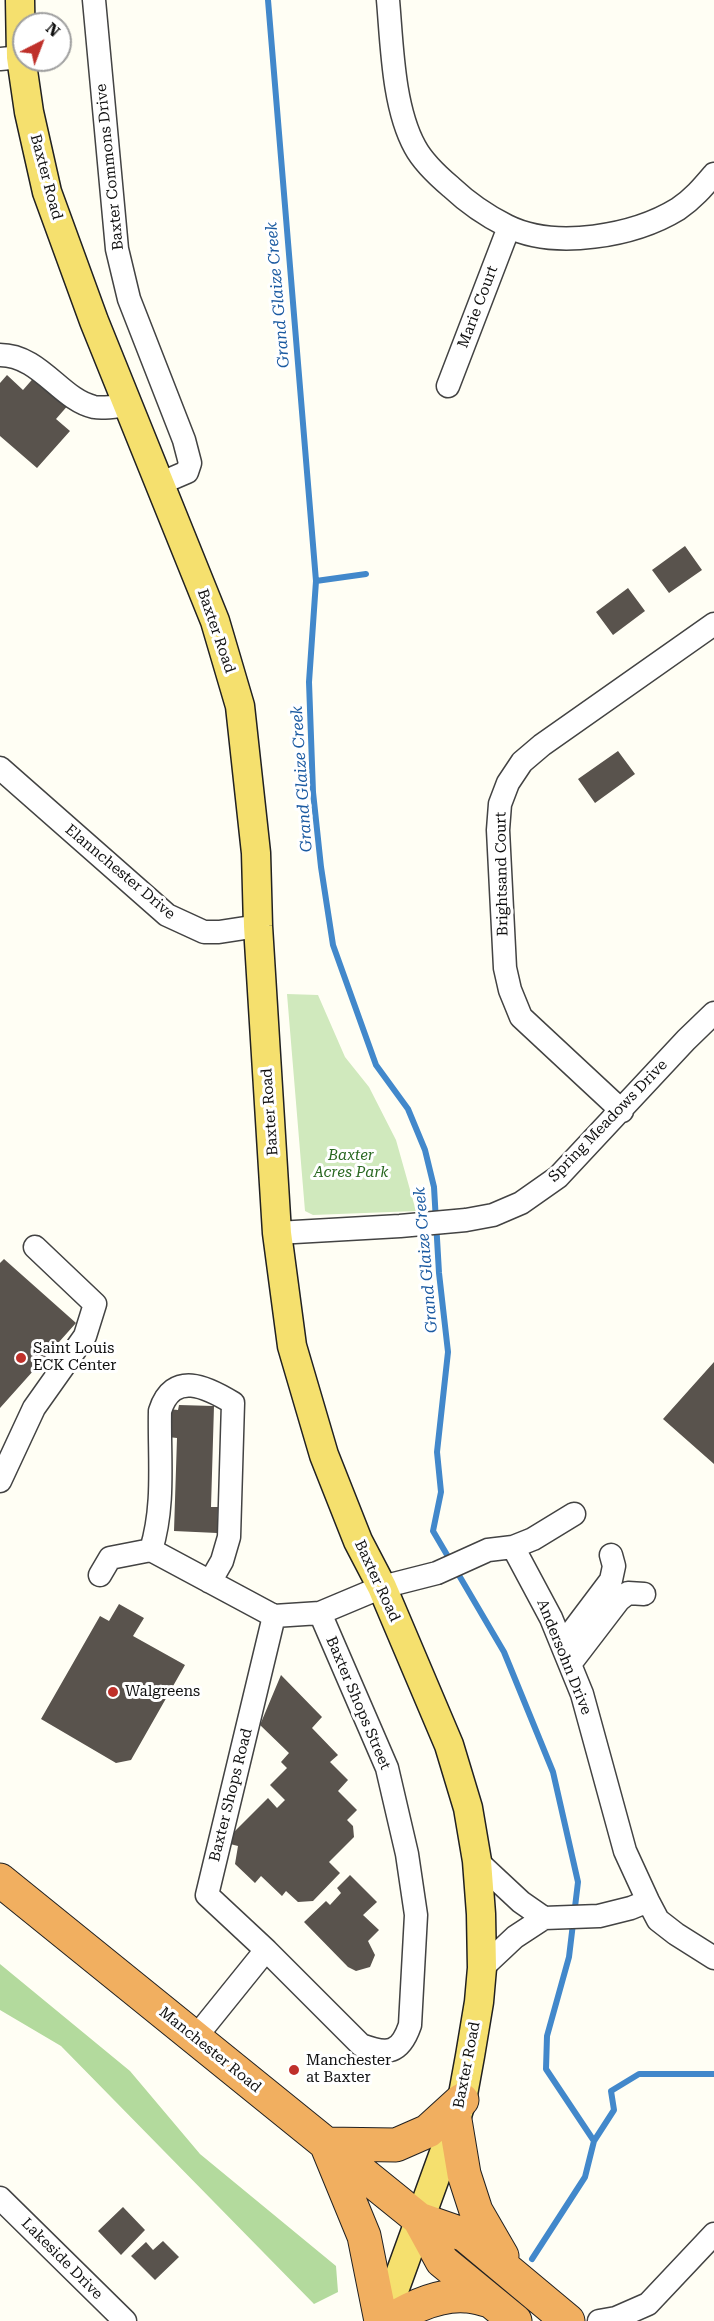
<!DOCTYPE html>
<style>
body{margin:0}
#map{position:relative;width:714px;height:2321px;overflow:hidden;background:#fffef4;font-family:"Roboto Serif",serif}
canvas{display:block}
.north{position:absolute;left:12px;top:12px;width:60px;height:60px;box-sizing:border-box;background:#fff;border:2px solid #9f9f9f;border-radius:50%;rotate:42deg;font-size:16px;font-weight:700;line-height:24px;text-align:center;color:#101010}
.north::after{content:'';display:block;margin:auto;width:21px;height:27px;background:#bf302a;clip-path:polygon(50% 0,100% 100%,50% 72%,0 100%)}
</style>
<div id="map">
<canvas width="714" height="2321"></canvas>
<div class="north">N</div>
</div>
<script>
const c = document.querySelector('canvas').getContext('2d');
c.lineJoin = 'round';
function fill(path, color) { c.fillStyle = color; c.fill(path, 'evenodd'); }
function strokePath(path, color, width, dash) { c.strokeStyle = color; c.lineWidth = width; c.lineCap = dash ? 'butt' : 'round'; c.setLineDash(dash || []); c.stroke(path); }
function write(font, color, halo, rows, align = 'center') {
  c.font = font + ' "Roboto Serif",serif'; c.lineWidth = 6; c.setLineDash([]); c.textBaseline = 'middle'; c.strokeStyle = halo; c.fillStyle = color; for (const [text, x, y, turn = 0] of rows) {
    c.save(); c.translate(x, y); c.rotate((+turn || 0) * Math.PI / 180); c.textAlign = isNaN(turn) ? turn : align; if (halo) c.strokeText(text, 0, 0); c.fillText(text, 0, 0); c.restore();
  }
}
const green = new Path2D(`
 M 287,994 L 318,995 L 345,1057 L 369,1087 L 396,1140 L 416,1211 L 313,1215 L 305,1211 Z`);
const forest = new Path2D(`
 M 0,1964 L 130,2071 L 200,2154 L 336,2266 L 338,2292 L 314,2304 L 61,2046 L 0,2010 Z`);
const stream = new Path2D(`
 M 268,0 L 316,581 L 309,682 L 313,792 L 321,867 L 333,945 L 376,1065 L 408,1109 L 425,1150 L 434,1187 L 439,1273 L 448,1352 L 437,1452 L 441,1492 L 433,1531 L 504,1652 L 553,1772 L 578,1882 L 569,1957 L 547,2036 L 546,2069 L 594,2141 L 585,2177 L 532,2259
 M 316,581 L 366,574
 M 594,2141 L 614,2110 L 611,2091 L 639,2074 L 714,2074`);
const building = new Path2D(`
 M 37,374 L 70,403 L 56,419 L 70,431 L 37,468 L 0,436 L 0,383 L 7,375 L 23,390 Z
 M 685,546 L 702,570 L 669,593 L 652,570 Z
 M 628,588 L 645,611 L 613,635 L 596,612 Z
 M 618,751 L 635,774 L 595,803 L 578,779 Z
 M 4,1259 L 76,1323 L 0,1408 L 0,1263 Z
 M 714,1362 L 714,1464 L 663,1419 Z
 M 179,1405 L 214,1406 L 211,1507 L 218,1507 L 217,1533 L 174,1531 L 177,1438 L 168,1437 L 169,1409 L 178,1410 Z
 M 119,1604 L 144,1618 L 133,1636 L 185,1665 L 131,1760 L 116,1763 L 41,1719 L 100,1616 L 109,1621 Z
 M 281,1675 L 322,1717 L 312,1728 L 338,1755 L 330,1762 L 348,1780 L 338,1791 L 357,1810 L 347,1820 L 353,1826 L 354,1837 L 329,1862 L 340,1873 L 313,1901 L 298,1902 L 286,1891 L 282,1896 L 261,1876 L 255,1883 L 235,1864 L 238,1846 L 230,1844 L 232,1834 L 268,1798 L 277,1808 L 285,1800 L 270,1785 L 287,1768 L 281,1762 L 289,1753 L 260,1725 Z
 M 350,1875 L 377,1902 L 363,1915 L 379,1930 L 368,1941 L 375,1955 L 370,1967 L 356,1971 L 348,1967 L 304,1922 L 326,1901 L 330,1905 L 341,1893 L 337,1888 Z
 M 123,2207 L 145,2230 L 121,2255 L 98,2231 Z
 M 163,2241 L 179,2257 L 155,2280 L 131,2256 L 146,2242 L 153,2250 Z`);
const minor = new Path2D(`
 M 94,0 L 117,249 L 129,299 L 184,440 L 190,463 L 187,472 L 159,484
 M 388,0 C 392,45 393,107 415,147 C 423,162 438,176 451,187 C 468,203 487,216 507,226 C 555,250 634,236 678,209 C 693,199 703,187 714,174
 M 0,59 L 21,57
 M 0,355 C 40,355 61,400 94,407 C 105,409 117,406 127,405
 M 448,386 L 509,227
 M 0,768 L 167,915 L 204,932 L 219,932 L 258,926
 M 622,1111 L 521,1017 L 510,990 L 505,968 L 498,830 L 500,804 L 508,783 L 522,762 L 542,745 L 714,624
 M 277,1233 L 400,1226 L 466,1220 L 493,1215 L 521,1203 L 558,1177 L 686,1040 L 714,1013
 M 0,1481 L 34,1408 L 85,1336 L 95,1304 L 35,1247
 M 513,1547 L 533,1539 L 574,1514
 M 151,1550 C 165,1505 159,1458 160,1411 C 173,1370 207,1387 233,1403 L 229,1537 L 222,1561 L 210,1582
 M 100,1575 L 110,1558 L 151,1550 L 274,1616
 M 562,1645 L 611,1580 L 614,1566 L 611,1555
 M 570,1664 L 619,1600 L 628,1593 L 644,1594
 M 477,1861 L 521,1902 L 544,1918
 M 266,1950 L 361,2045 C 388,2055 400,2054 410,2025 L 416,1915 L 407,1854 L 387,1768 L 320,1613
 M 482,1968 L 515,1937 L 544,1918 L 599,1916 L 631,1908 L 648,1901
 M 195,2038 L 266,1950 L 207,1895 L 274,1616 L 320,1613 L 382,1587 L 437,1573 L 488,1550 L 513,1547 L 551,1618 L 582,1694 L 625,1851 L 648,1901 L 658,1920 L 676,1934 L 714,1958
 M 0,2198 L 125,2321
 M 599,2321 L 616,2318 L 648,2304 L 714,2234`);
const major = new Path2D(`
 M 20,0 L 21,57 L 29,112 L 47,192 L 94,321 L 215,621 L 240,706 L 256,853 L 258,926 L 277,1233 L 292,1346 L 324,1455 L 358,1541 L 382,1587 L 449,1745 L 468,1808 L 477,1861 L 481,1914 L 482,1968 L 479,2002 L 470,2056 L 462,2100 L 453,2128 L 383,2321`);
const highway = new Path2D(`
 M 0,1880 L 419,2219 L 465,2235 L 568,2321
 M 455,2120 L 464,2174 L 476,2211 L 502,2256
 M 326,2144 L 396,2145 L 428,2131 L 462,2100
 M 327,2146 L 364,2236 L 381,2321
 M 419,2219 L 442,2261 L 515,2321
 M 389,2321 C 410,2308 440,2294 466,2296 C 474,2296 482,2299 490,2301`);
const markers = [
 [21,1358,6,"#bf302a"],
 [113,1692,6,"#bf302a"],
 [294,2070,6,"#bf302a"]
];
const streetNames = [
 ["Baxter Commons Drive",110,167,-96],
 ["Baxter Road",46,177,75],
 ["Marie Court",478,307,-69],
 ["Baxter Road",216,631,71],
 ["Elannchester Drive",120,872,40],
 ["Brightsand Court",502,874,-91],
 ["Baxter Road",270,1112,-94],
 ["Spring Meadows Drive",608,1121,-46],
 ["Baxter Road",377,1581,65],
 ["Andersohn Drive",564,1657,68],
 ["Baxter Shops Street",358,1703,67],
 ["Baxter Shops Road",231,1795,-76],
 ["Manchester Road",210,2050,39],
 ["Baxter Road",467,2065,-79],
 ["Lakeside Drive",62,2259,45]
];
const parkNames = [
 ["Baxter",351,1156],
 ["Acres Park",351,1173]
];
const poiNames = [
 ["Saint Louis",33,1349],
 ["ECK Center",33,1366],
 ["Walgreens",125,1692],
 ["Manchester",306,2061],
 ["at Baxter",306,2078]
];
const waterNames = [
 ["Grand Glaize Creek",278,295,-95],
 ["Grand Glaize Creek",302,779,-94],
 ["Grand Glaize Creek",426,1260,-95]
];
fill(green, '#d0e9bd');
fill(forest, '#b3da9d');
strokePath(stream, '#4288cb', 6);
fill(building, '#59534d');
strokePath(minor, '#434343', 25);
strokePath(major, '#212121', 31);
strokePath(highway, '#212121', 35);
strokePath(minor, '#fff', 22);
strokePath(major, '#f5e06e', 28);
strokePath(highway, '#f1af60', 33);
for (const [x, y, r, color] of markers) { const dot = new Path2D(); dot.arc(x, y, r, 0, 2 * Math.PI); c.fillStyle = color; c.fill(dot); strokePath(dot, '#fff', 2); }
write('15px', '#101010', '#fff', streetNames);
write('italic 15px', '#296821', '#fff', parkNames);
write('15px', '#101010', '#fff', poiNames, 'left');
write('italic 16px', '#1b5aa1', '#fff', waterNames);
</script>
